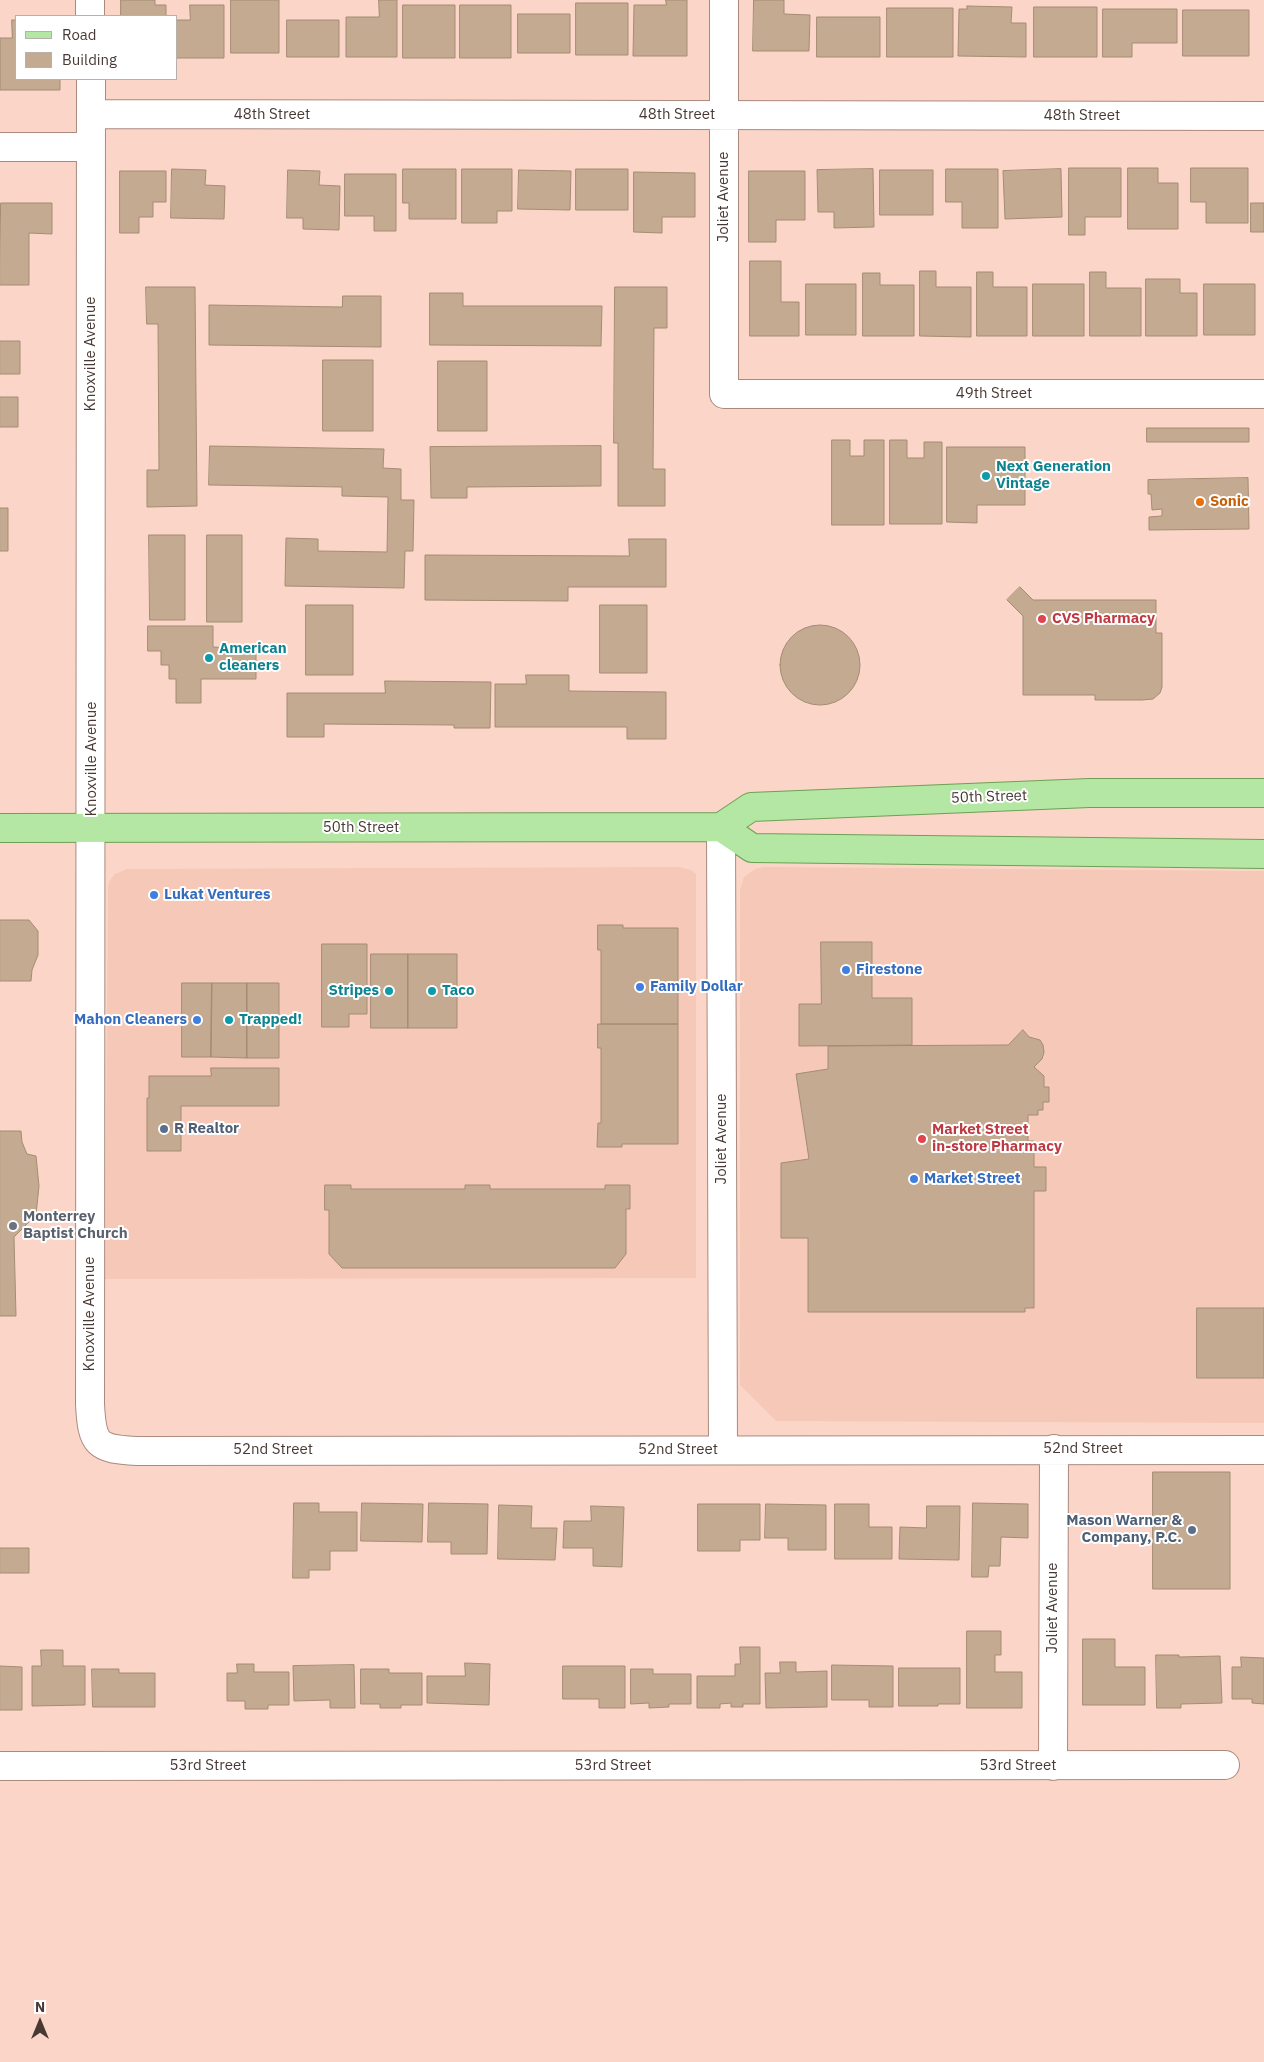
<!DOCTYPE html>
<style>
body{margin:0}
#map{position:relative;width:1264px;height:2062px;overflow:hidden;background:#fbd6c8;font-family:"IBM Plex Sans",sans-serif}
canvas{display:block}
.legend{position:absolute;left:15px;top:15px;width:162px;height:65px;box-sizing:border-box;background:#fff;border:1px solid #b6b0ae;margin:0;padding:6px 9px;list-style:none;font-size:15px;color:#483934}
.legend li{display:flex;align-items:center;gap:10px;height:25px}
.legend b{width:25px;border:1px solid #b6b0ae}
.north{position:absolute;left:15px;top:1997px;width:50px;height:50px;-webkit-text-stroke:4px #fff;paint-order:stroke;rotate:0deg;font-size:14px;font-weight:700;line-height:20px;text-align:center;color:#483934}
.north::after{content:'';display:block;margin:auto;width:18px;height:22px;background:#483934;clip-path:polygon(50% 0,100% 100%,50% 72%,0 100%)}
</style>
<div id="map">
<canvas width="1264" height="2062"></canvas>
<ul class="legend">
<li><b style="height:6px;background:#b3e7a3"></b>Road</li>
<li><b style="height:14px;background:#c3aa91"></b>Building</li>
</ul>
<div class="north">N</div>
</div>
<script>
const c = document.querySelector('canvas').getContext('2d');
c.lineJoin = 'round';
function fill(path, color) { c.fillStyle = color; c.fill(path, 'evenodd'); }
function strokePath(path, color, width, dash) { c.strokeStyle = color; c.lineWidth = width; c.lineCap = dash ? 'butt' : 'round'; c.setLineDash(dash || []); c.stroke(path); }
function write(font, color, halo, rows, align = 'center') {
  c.font = font + ' "IBM Plex Sans",sans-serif'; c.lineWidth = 4; c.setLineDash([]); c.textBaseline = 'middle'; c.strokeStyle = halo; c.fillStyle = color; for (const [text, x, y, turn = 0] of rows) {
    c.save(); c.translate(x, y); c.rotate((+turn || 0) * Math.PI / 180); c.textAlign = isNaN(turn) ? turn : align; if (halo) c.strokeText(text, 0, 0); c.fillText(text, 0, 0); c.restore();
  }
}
const built = new Path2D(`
 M 679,867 L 691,870 L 696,874 L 696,1278 L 105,1279 L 108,886 L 109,882 L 115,874 L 127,869 Z
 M 764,867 L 1264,871 L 1264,1423 L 776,1421 L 740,1385 L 740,890 L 744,877 L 755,869 Z`);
const building = new Path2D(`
 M 121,0 L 155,0 L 155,5 L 166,5 L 166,16 L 121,16 Z
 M 231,0 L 279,0 L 279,53 L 231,53 Z
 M 379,0 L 397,0 L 397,57 L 346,57 L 346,17 L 379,17 Z
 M 666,0 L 687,0 L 687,56 L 633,56 L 634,5 L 666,5 Z
 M 754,0 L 784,0 L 784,14 L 810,15 L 809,51 L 753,51 Z
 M 576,3 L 628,3 L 628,55 L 576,55 Z
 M 190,5 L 224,5 L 224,58 L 176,58 L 176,20 L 190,20 Z
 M 403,5 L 455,5 L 455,58 L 403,58 Z
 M 460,5 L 511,5 L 511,58 L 460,58 Z
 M 967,6 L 1012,7 L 1011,23 L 1026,23 L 1026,57 L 958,56 L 959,9 L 967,9 Z
 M 1034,7 L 1097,7 L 1097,57 L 1034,57 Z
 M 887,8 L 953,8 L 953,57 L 887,57 Z
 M 1103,9 L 1177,9 L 1177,43 L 1132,43 L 1132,57 L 1103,57 Z
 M 1183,10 L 1249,10 L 1249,56 L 1183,56 Z
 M 518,14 L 570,14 L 570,53 L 518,53 Z
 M 817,17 L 880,17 L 880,57 L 817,57 Z
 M 12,20 L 16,20 L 16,79 L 60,79 L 60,90 L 0,90 L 0,38 L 12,38 Z
 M 287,20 L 339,20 L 339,57 L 287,57 Z
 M 1069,168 L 1121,168 L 1121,217 L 1085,217 L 1085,235 L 1069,235 Z
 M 1128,168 L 1158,168 L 1158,183 L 1178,183 L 1178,229 L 1128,229 Z
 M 1191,168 L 1248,168 L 1248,223 L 1206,223 L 1206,202 L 1191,202 Z
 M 172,169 L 206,170 L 205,185 L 225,186 L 224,219 L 171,218 Z
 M 403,169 L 456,169 L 456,219 L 409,219 L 409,203 L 403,203 Z
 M 462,169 L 512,169 L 512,211 L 497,211 L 497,223 L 462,223 Z
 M 576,169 L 628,169 L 628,210 L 576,210 Z
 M 873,169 L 874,227 L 834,228 L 834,212 L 818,212 L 817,170 Z
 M 946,169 L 998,169 L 998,228 L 962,228 L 962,202 L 946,202 Z
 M 1061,169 L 1062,217 L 1005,219 L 1003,171 Z
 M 288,170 L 320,171 L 319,185 L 340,186 L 339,230 L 303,229 L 303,218 L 287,218 Z
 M 519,170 L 571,171 L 570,210 L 518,209 Z
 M 880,170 L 933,170 L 933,215 L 880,215 Z
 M 120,171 L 166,171 L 166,202 L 153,202 L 153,217 L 139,217 L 139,233 L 120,233 Z
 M 749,171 L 805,171 L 805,220 L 776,220 L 776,242 L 749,242 Z
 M 634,172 L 695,173 L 695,217 L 662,217 L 662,233 L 634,232 Z
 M 345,174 L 396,174 L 396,231 L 374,231 L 374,216 L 345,216 Z
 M 1,203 L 52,203 L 52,234 L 29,233 L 29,285 L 0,285 Z
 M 1251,203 L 1264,203 L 1264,232 L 1251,232 Z
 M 750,261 L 781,261 L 781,302 L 799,302 L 799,336 L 750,336 Z
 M 920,271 L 936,271 L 936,287 L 971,287 L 971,337 L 920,336 Z
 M 977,272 L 993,272 L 993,287 L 1027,287 L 1027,336 L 977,336 Z
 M 1090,272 L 1106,272 L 1106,288 L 1141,288 L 1141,336 L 1090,336 Z
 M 863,273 L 880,273 L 880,285 L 914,285 L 914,336 L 863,336 Z
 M 1146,279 L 1180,279 L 1180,293 L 1197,293 L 1197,336 L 1146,336 Z
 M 806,284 L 856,284 L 856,335 L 806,335 Z
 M 1033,284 L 1084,284 L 1084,336 L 1033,336 Z
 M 1204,284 L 1255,284 L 1255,335 L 1204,335 Z
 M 146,287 L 195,287 L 197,506 L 147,507 L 147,470 L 159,470 L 158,324 L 147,324 Z
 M 615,287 L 667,287 L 667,328 L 654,328 L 653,469 L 665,469 L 665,506 L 618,506 L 618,443 L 614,443 Z
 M 430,293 L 463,293 L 463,306 L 602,306 L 601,346 L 430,345 Z
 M 343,296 L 381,296 L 381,347 L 209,345 L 209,305 L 342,307 Z
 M 0,341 L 20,341 L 20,374 L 0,374 Z
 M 323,360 L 373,360 L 373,431 L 323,431 Z
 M 438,361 L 487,361 L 487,431 L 438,431 Z
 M 0,397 L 18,397 L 18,427 L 0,427 Z
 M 1147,428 L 1249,428 L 1249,442 L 1147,442 Z
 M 832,440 L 850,440 L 850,456 L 864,456 L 864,440 L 884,440 L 884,525 L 832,525 Z
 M 890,440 L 907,440 L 907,458 L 924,458 L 924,442 L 942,442 L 942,524 L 890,524 Z
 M 210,446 L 384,449 L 383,468 L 401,469 L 401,500 L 414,500 L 413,551 L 405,551 L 404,588 L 285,586 L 286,538 L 318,539 L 318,551 L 387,552 L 388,497 L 342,496 L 342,487 L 209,485 Z
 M 601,446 L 601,486 L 467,487 L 467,498 L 431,498 L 430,447 Z
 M 947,447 L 1025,447 L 1025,505 L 977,505 L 977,523 L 947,522 Z
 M 1248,478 L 1249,529 L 1149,530 L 1149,517 L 1162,516 L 1162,509 L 1152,510 L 1151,494 L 1148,494 L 1148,480 Z
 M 0,508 L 8,508 L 8,551 L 0,551 Z
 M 149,535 L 185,535 L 185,620 L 150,620 Z
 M 207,535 L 242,535 L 242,622 L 207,622 Z
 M 629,539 L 666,539 L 666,587 L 568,587 L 568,601 L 425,600 L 425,555 L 629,556 Z
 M 1020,587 L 1033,600 L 1156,600 L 1156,633 L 1162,633 L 1162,687 L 1160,693 L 1153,699 L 1142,700 L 1095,700 L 1095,695 L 1023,695 L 1023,616 L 1007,600 Z
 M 306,605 L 353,605 L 353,675 L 306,675 Z
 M 600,605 L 647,605 L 647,673 L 600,673 Z
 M780 665a40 40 0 1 1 80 0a40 40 0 1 1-80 0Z
 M 148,626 L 213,626 L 213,647 L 256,649 L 256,679 L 201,679 L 201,703 L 176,703 L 176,679 L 169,679 L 169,665 L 161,665 L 161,651 L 148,651 Z
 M 526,675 L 569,675 L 569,691 L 666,692 L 666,739 L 627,739 L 627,727 L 495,727 L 495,684 L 526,684 Z
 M 385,681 L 491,682 L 490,728 L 454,728 L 454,725 L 324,724 L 324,737 L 287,737 L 287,693 L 385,693 Z
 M 0,920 L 29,920 L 38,931 L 38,955 L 32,970 L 31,981 L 0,981 Z
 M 598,925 L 623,925 L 623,928 L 678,928 L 678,1024 L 601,1024 L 601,950 L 598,950 Z
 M 821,942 L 872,942 L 872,998 L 912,998 L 912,1045 L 799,1046 L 799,1004 L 821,1004 Z
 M 322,944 L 367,944 L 367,1014 L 349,1014 L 349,1027 L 322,1027 Z
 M 371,954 L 408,954 L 408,1028 L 371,1028 Z
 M 408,954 L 457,954 L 457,1028 L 408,1028 Z
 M 182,983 L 212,983 L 211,1057 L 182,1057 Z
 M 212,983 L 247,983 L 247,1058 L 211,1057 Z
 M 247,983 L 279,983 L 279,1058 L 247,1058 Z
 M 598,1024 L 678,1024 L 678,1144 L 622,1144 L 622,1147 L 597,1147 L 598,1123 L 601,1123 L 601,1048 L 598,1048 Z
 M 1023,1030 L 1029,1037 L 1040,1040 L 1043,1045 L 1044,1052 L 1042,1059 L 1034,1067 L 1044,1076 L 1044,1087 L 1049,1087 L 1049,1102 L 1043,1102 L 1043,1110 L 1038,1110 L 1038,1115 L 1028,1115 L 1028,1141 L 1034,1141 L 1034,1167 L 1046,1167 L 1046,1191 L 1034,1191 L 1034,1308 L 1025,1308 L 1025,1312 L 808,1312 L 808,1238 L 781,1238 L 781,1163 L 809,1159 L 796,1074 L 828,1069 L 828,1046 L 1008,1045 Z
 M 211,1068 L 279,1068 L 279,1106 L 181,1106 L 181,1151 L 147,1151 L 147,1098 L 149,1098 L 149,1076 L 211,1076 Z
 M 0,1131 L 21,1131 L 22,1142 L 27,1154 L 36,1156 L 39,1186 L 36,1215 L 14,1237 L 16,1316 L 0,1316 Z
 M 325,1185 L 351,1185 L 351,1189 L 465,1189 L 465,1185 L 490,1185 L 490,1189 L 605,1189 L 605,1185 L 630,1185 L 630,1209 L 626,1209 L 626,1254 L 615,1268 L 342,1268 L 329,1254 L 329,1210 L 325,1210 Z
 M 1197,1308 L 1264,1308 L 1264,1378 L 1197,1378 Z
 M 1153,1472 L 1230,1472 L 1230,1589 L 1153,1589 Z
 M 294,1503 L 319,1503 L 319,1512 L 357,1512 L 357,1551 L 330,1551 L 330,1570 L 309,1570 L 309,1578 L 293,1578 Z
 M 362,1503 L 423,1504 L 422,1542 L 361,1541 Z
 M 429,1503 L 488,1504 L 487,1554 L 451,1554 L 451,1542 L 428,1542 Z
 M 973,1503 L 1028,1504 L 1028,1538 L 1001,1537 L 1000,1566 L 989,1566 L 988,1577 L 972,1577 Z
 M 698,1504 L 760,1504 L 760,1540 L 740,1540 L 740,1551 L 698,1551 Z
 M 766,1504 L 826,1505 L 826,1550 L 788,1550 L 788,1538 L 765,1538 Z
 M 835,1504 L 869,1504 L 869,1527 L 892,1527 L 892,1559 L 835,1559 Z
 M 499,1505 L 532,1506 L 531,1528 L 557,1528 L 555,1560 L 498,1559 Z
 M 591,1506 L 624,1507 L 622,1567 L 593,1566 L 593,1548 L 563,1548 L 564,1521 L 591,1521 Z
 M 927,1506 L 960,1506 L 959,1560 L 899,1559 L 900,1527 L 926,1528 Z
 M 0,1548 L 29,1548 L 29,1573 L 0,1573 Z
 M 967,1631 L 1001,1631 L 1001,1655 L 995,1655 L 995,1672 L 1022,1672 L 1022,1708 L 967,1708 Z
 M 1083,1639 L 1115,1639 L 1115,1667 L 1145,1667 L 1145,1705 L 1083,1705 Z
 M 740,1647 L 760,1647 L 760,1704 L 743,1704 L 743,1707 L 731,1707 L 731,1703 L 720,1704 L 720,1708 L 697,1708 L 697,1676 L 735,1676 L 735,1664 L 740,1664 Z
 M 41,1650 L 63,1650 L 63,1666 L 85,1666 L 85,1705 L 32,1706 L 32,1666 L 41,1666 Z
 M 1156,1655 L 1179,1655 L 1179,1657 L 1220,1656 L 1222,1703 L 1181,1704 L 1181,1708 L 1157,1708 Z
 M 1241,1657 L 1264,1658 L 1264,1704 L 1252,1703 L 1252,1699 L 1232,1699 L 1232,1667 L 1241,1667 Z
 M 780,1662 L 796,1662 L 796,1672 L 827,1671 L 827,1707 L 766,1708 L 765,1673 L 780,1673 Z
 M 465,1663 L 490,1664 L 489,1705 L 427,1703 L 427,1676 L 465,1676 Z
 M 237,1664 L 254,1664 L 254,1672 L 289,1672 L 289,1705 L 268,1705 L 268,1709 L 245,1709 L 245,1701 L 227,1701 L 227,1673 L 237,1673 Z
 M 354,1665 L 355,1708 L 330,1708 L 330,1700 L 294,1701 L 293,1666 Z
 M 832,1665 L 893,1666 L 893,1707 L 869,1707 L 869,1700 L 832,1700 Z
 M 0,1666 L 22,1667 L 22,1710 L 0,1710 Z
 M 563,1666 L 625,1666 L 625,1708 L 599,1708 L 599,1699 L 563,1699 Z
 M 899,1668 L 960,1668 L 960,1704 L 938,1704 L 938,1706 L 899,1706 Z
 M 92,1669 L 119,1669 L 119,1673 L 155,1673 L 155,1707 L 93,1707 Z
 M 361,1669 L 389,1669 L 389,1673 L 422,1673 L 422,1705 L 401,1705 L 401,1708 L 380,1708 L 380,1704 L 361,1704 Z
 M 631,1669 L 653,1669 L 653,1674 L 691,1674 L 691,1704 L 669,1704 L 669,1707 L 649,1708 L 649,1703 L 631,1704 Z`);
const minor = new Path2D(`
 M 90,0 L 90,16
 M 724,0 L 724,394 L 1264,394
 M 91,79 L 90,1404 C 92,1445 97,1449 137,1451 L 1264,1450
 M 91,114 L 1264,116
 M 0,147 L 91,147
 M 721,827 L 723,1450
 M 0,1766 L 1225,1765
 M 1053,1766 L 1054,1449`);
const major = new Path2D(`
 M 721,827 L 751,807 L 1089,793 L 1264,793
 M 0,828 L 721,827 L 752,848 L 1264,854`);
const markers = [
 [986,476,5,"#0f9aa8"],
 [1200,502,5,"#e8710a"],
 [1042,619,5,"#e0444e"],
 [209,658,5,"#0f9aa8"],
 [154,895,5,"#3f7fe0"],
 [846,970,5,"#3f7fe0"],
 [640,987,5,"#3f7fe0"],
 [389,991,5,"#0f9aa8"],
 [432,991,5,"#0f9aa8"],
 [197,1020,5,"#3f7fe0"],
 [229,1020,5,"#0f9aa8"],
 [164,1129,5,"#5c6f8a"],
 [922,1139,5,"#e0444e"],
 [914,1179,5,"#3f7fe0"],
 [13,1226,5,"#6b7280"],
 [1192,1530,5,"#5c6f8a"]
];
const streetNames = [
 ["48th Street",272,115],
 ["48th Street",677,115],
 ["48th Street",1082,116],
 ["Joliet Avenue",724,197,-90],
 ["Knoxville Avenue",91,354,-90],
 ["49th Street",994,394],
 ["Knoxville Avenue",92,759,-90],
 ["50th Street",989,797,-2],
 ["50th Street",361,828],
 ["Joliet Avenue",722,1139,-90],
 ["Knoxville Avenue",90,1314,-90],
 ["52nd Street",1083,1449],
 ["52nd Street",273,1450],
 ["52nd Street",678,1450],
 ["Joliet Avenue",1053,1608,-90],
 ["53rd Street",208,1766],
 ["53rd Street",613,1766],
 ["53rd Street",1018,1766]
];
const cultureNames = [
 ["Next Generation",996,467],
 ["Vintage",996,484],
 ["American",219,649],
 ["cleaners",219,666],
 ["Stripes",379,991,"right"],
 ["Taco",442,991],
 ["Trapped!",239,1020]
];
const foodNames = [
 ["Sonic",1210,502]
];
const healthNames = [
 ["CVS Pharmacy",1052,619],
 ["Market Street",932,1130],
 ["in-store Pharmacy",932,1147]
];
const shopNames = [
 ["Lukat Ventures",164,895],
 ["Firestone",856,970],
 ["Family Dollar",650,987],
 ["Mahon Cleaners",187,1020,"right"],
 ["Market Street",924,1179]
];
const serviceNames = [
 ["R Realtor",174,1129],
 ["Mason Warner &",1182,1521,"right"],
 ["Company, P.C.",1182,1538,"right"]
];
const worshipNames = [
 ["Monterrey",23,1217],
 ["Baptist Church",23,1234]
];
fill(built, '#f5c8b8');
fill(building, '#c3aa91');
strokePath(building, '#a48c73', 1);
strokePath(minor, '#ab897d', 30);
strokePath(major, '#6da054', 30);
strokePath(minor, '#fff', 28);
strokePath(major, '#b3e7a3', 28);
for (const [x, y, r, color] of markers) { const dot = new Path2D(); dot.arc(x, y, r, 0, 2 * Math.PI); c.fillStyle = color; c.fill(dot); strokePath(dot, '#fff', 2); }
write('15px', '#483934', '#fff', streetNames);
write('bold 15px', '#0d838f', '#fff', cultureNames, 'left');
write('bold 15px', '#c56008', '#fff', foodNames, 'left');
write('bold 15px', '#be3a42', '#fff', healthNames, 'left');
write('bold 15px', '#366cbe', '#fff', shopNames, 'left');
write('bold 15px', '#4e5e75', '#fff', serviceNames, 'left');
write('bold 15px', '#5b616d', '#fff', worshipNames, 'left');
</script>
